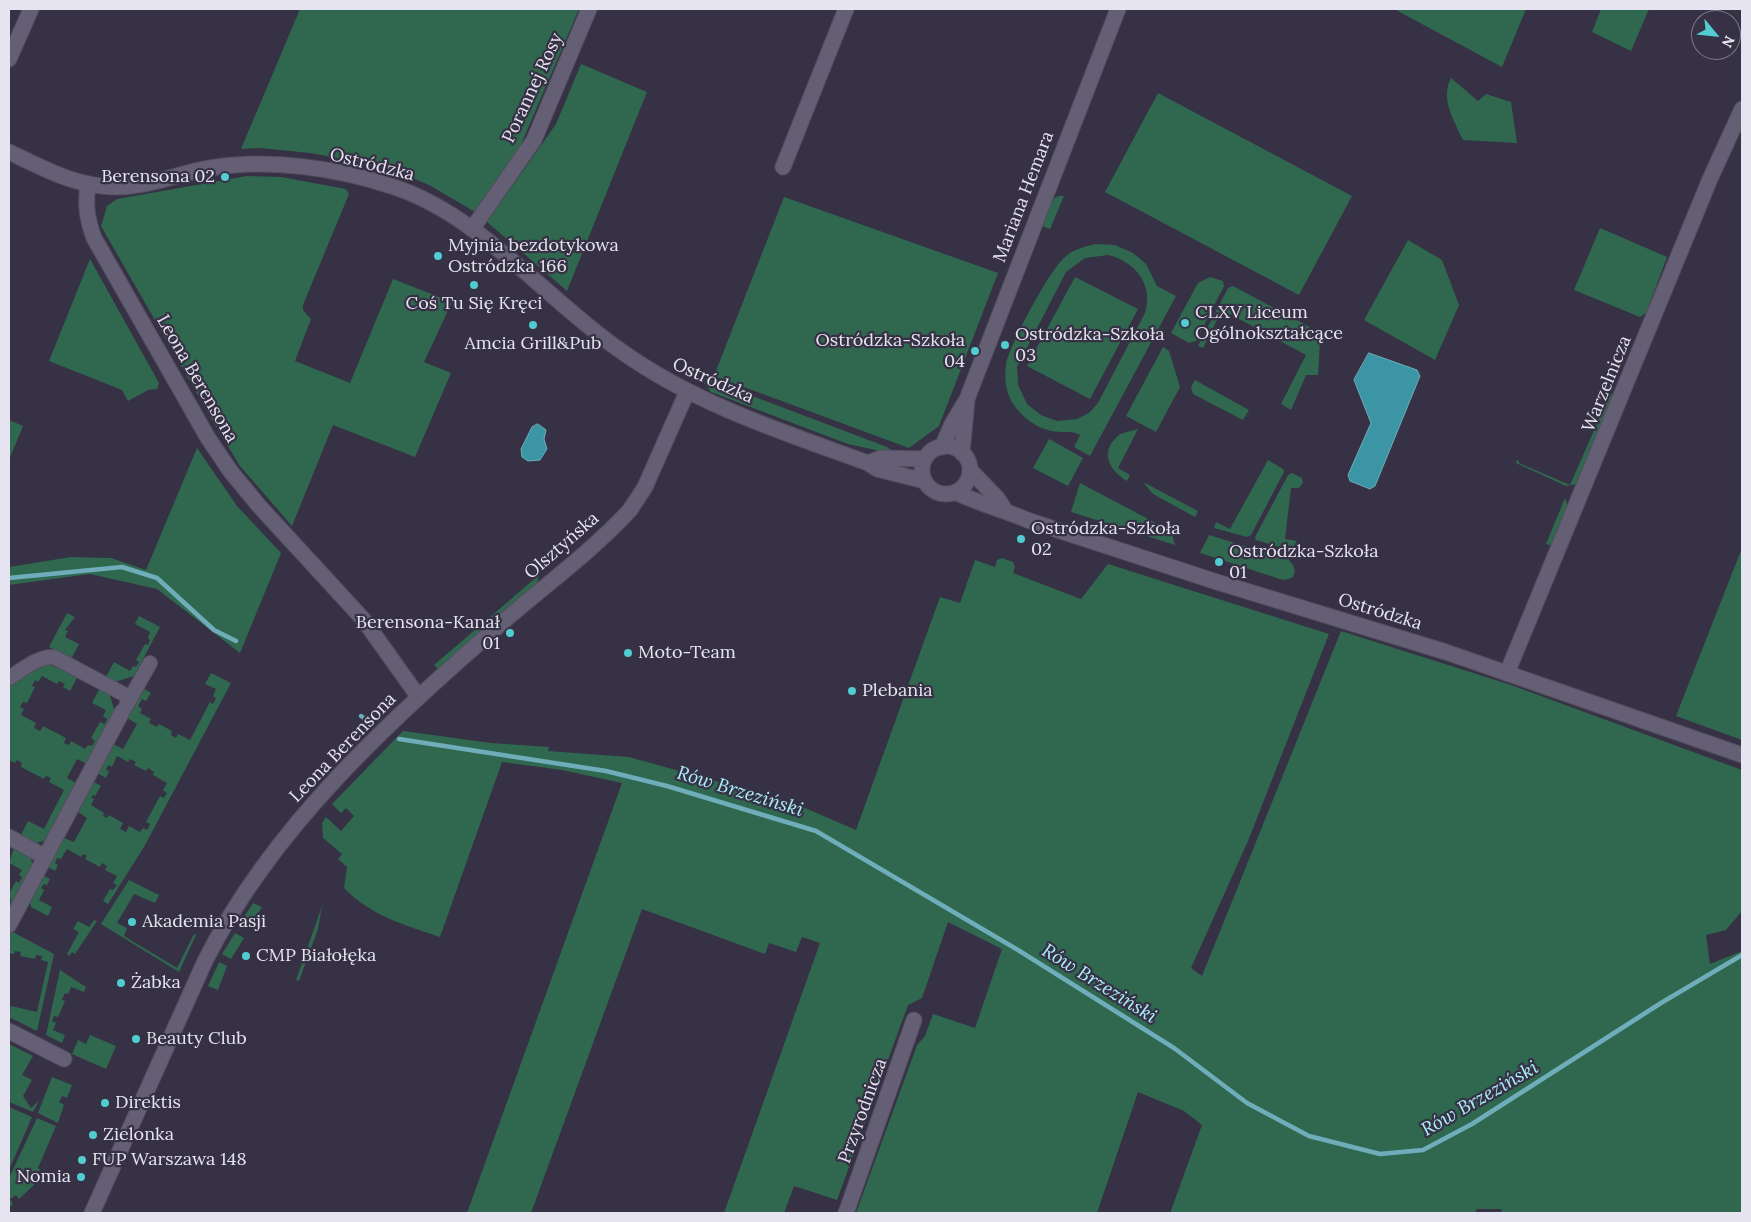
<!DOCTYPE html>
<meta charset="utf-8">
<style>
body{margin:0}
#map{position:relative;width:1751px;height:1222px;overflow:hidden;background:#363144;font-family:Lora,serif}
canvas{display:block}
.frame{position:absolute;inset:0;border:10px solid #e7e4f1;pointer-events:none}
.north{position:absolute;left:1691px;top:10px;width:50px;height:50px;box-sizing:border-box;background:#363144;border:1px solid #7d7989;border-radius:50%;rotate:118deg;font-size:14px;font-weight:700;line-height:20px;text-align:center;color:#e7e4f1}
.north::after{content:'';display:block;margin:auto;width:18px;height:22px;background:#51ccd1;clip-path:polygon(50% 0,100% 100%,50% 72%,0 100%)}
</style>
<div id="map">
<canvas width="1751" height="1222"></canvas>
<div class="frame"></div>
<div class="north">N</div>
</div>
<script>
const c = document.querySelector('canvas').getContext('2d');
c.lineJoin = 'round';
function fill(path, color) { c.fillStyle = color; c.fill(path, 'evenodd'); }
function strokePath(path, color, width, dash) { c.strokeStyle = color; c.lineWidth = width; c.lineCap = dash ? 'butt' : 'round'; c.setLineDash(dash || []); c.stroke(path); }
function write(font, color, halo, rows, align = 'center') {
  c.font = font + ' Lora,serif'; c.lineWidth = 4.5; c.setLineDash([]); c.textBaseline = 'middle'; c.strokeStyle = halo; c.fillStyle = color; for (const [text, x, y, turn = 0] of rows) {
    c.save(); c.translate(x, y); c.rotate((+turn || 0) * Math.PI / 180); c.textAlign = isNaN(turn) ? turn : align; if (halo) c.strokeText(text, 0, 0); c.fillText(text, 0, 0); c.restore();
  }
}
const green = new Path2D(`
 M 300,9 L 579,9 L 516,156 L 475,212 L 431,186 L 387,167 L 310,153 L 260,148 L 241,149 Z
 M 1394,9 L 1526,9 L 1502,67 Z
 M 1601,9 L 1649,9 L 1631,51 L 1592,32 Z
 M 581,64 L 647,92 L 567,291 L 487,222 L 556,124 Z
 M 1451,78 L 1478,101 L 1486,94 L 1511,102 L 1517,143 L 1463,140 C 1454,121 1440,98 1451,78 Z
 M 1158,93 L 1352,196 L 1299,295 L 1105,192 Z
 M 247,176 L 281,177 L 346,189 L 349,194 L 303,305 L 303,310 L 311,319 L 295,361 L 350,383 L 393,279 L 452,302 L 424,362 L 451,373 L 415,457 L 333,425 L 292,526 L 240,466 L 215,425 L 101,226 L 107,206 L 117,199 Z
 M 1059,196 L 1064,196 L 1050,229 L 1041,226 L 1051,200 Z
 M 784,197 L 998,273 L 939,426 L 909,448 L 714,376 Z
 M 1600,228 L 1667,257 L 1646,313 L 1640,317 L 1574,290 Z
 M 1408,240 L 1442,260 L 1459,305 L 1435,360 L 1364,320 Z
 M 1095,244 L 1115,245 L 1133,253 L 1146,264 L 1157,286 L 1176,296 L 1090,456 L 1074,447 L 1080,435 C 1073,431 1070,432 1062,432 C 1043,432 1025,421 1014,405 C 1006,394 1004,379 1006,365 C 1009,346 1049,271 1064,258 C 1072,250 1083,247 1095,244 ZM 1108,255 C 1135,261 1154,285 1145,313 L 1098,403 L 1089,413 L 1077,419 L 1057,421 L 1041,415 L 1027,404 L 1018,385 L 1017,367 L 1066,272 L 1085,258 Z
 M 90,259 L 159,383 L 157,389 L 148,390 L 128,401 L 122,390 L 49,361 Z
 M 1075,277 L 1138,309 L 1090,399 L 1027,366 Z
 M 1210,277 L 1223,281 L 1224,286 L 1196,341 L 1189,343 L 1171,333 L 1198,283 Z
 M 1233,286 L 1308,326 L 1320,341 L 1318,375 L 1306,375 L 1291,410 L 1281,404 L 1306,355 L 1230,314 L 1227,318 L 1220,314 L 1203,348 L 1198,346 L 1228,288 Z
 M 1163,347 L 1169,351 L 1180,387 L 1156,432 L 1126,416 Z
 M 705,378 L 887,447 L 895,452 L 880,451 L 848,444 L 711,392 L 704,383 Z
 M 1195,380 L 1249,410 L 1243,420 L 1193,394 L 1191,387 Z
 M 1610,394 L 1616,394 L 1577,484 L 1566,486 L 1516,463 L 1517,460 L 1519,461 L 1519,463 L 1570,485 Z
 M 9,420 L 23,426 L 9,460 Z
 M 1138,429 L 1118,468 L 1130,475 L 1127,481 C 1108,469 1099,451 1120,434 Z
 M 1049,439 L 1083,458 L 1068,486 L 1033,468 Z
 M 197,448 L 237,506 L 281,553 L 240,653 L 157,589 L 90,574 L 9,585 L 9,567 L 71,557 L 111,558 L 146,570 Z
 M 1268,460 L 1283,469 L 1284,472 L 1251,535 L 1247,537 L 1214,528 L 1216,522 L 1230,529 Z
 M 1292,473 L 1302,478 L 1303,483 L 1299,488 L 1291,488 L 1285,539 L 1297,541 L 1293,548 L 1286,549 L 1256,540 L 1255,537 L 1288,475 Z
 M 1143,482 L 1198,511 L 1195,517 L 1153,494 Z
 M 1080,483 L 1171,531 L 1175,545 L 1071,512 Z
 M 1565,498 L 1568,507 L 1552,546 L 1546,544 Z
 M 1209,535 L 1288,559 L 1293,565 L 1295,572 L 1292,578 L 1283,580 L 1200,553 Z
 M 1742,548 L 1742,740 L 1676,716 Z
 M 1002,558 L 1013,562 L 1015,567 L 1013,573 L 1081,599 L 1108,564 L 1329,634 L 1248,841 L 1191,968 L 1202,976 L 1341,631 L 1511,685 L 1742,770 L 1742,911 L 1726,930 L 1706,935 L 1710,964 L 1742,951 L 1742,1213 L 1501,1213 L 1502,1209 L 1477,1209 L 1475,1213 L 1170,1213 L 1202,1125 L 1184,1111 L 1138,1092 L 1097,1213 L 856,1213 L 917,1045 L 925,1036 L 933,1014 L 975,1028 L 1002,949 L 948,922 L 922,998 L 908,1005 L 837,1200 L 794,1186 L 784,1213 L 724,1213 L 820,943 L 802,937 L 796,952 L 769,943 L 765,954 L 642,909 L 531,1213 L 467,1213 L 622,783 L 562,770 L 502,762 L 440,937 C 405,925 371,916 344,888 L 347,867 L 338,859 L 342,854 L 323,838 L 322,823 L 326,817 L 341,831 L 354,816 L 346,808 L 341,813 L 332,804 L 403,731 L 491,743 L 549,747 L 548,751 L 629,757 L 791,802 L 856,830 L 940,597 L 960,603 L 975,560 L 995,567 L 997,560 Z
 M 539,575 L 537,584 L 438,669 L 434,665 Z
 M 67,613 L 75,617 L 65,630 L 68,631 L 65,637 L 79,644 L 71,659 L 49,647 Z
 M 139,616 L 160,627 L 134,676 L 115,682 L 106,677 L 114,662 L 130,671 L 133,666 L 136,667 L 139,662 L 136,660 L 145,644 L 148,645 L 150,640 L 148,638 L 150,632 L 135,624 Z
 M 49,664 L 78,676 L 70,691 L 63,687 L 65,684 L 59,681 L 57,684 L 42,676 L 38,682 L 35,680 L 32,686 L 35,687 L 27,703 L 23,702 L 20,707 L 24,709 L 21,715 L 36,723 L 34,728 L 40,731 L 43,726 L 66,738 L 64,743 L 69,745 L 71,741 L 85,749 L 88,745 L 92,746 L 95,741 L 91,738 L 100,722 L 105,724 L 107,719 L 103,716 L 106,710 L 92,703 L 100,688 L 109,693 L 115,712 L 87,764 L 77,759 L 67,778 L 78,784 L 46,840 L 34,844 L 9,829 L 21,835 L 28,821 L 44,829 L 64,790 L 49,782 L 51,778 L 46,776 L 44,779 L 21,767 L 22,763 L 17,760 L 15,763 L 9,760 L 9,684 L 37,667 Z
 M 211,673 L 231,683 L 144,847 L 108,904 L 103,901 L 110,889 L 113,890 L 117,885 L 113,883 L 117,876 L 105,870 L 107,866 L 102,863 L 100,867 L 85,859 L 87,856 L 83,854 L 81,857 L 67,849 L 61,859 L 57,858 L 55,863 L 58,865 L 55,871 L 48,867 L 64,838 L 74,842 L 87,818 L 78,812 L 94,782 L 101,786 L 95,796 L 93,795 L 91,798 L 94,799 L 91,805 L 104,813 L 103,816 L 107,818 L 109,815 L 123,823 L 120,829 L 126,832 L 129,826 L 140,832 L 143,828 L 147,830 L 150,824 L 146,822 L 160,796 L 164,798 L 167,793 L 163,790 L 167,783 L 153,775 L 154,772 L 148,768 L 146,771 L 134,765 L 136,762 L 130,759 L 128,762 L 117,756 L 112,767 L 108,765 L 106,770 L 109,771 L 106,778 L 97,773 L 113,744 L 123,749 L 137,724 L 127,718 L 143,688 L 151,693 L 146,701 L 142,699 L 138,706 L 142,709 L 140,713 L 151,719 L 149,723 L 157,727 L 159,724 L 172,731 L 171,735 L 176,738 L 178,734 L 190,740 L 210,702 L 213,704 L 216,698 L 213,696 L 216,689 L 205,684 Z
 M 14,848 L 30,856 L 33,866 L 9,915 L 11,900 L 9,894 L 16,881 L 19,883 L 22,877 L 19,875 L 22,870 L 9,863 Z
 M 44,876 L 50,879 L 47,885 L 44,884 L 41,888 L 44,890 L 39,900 L 52,907 L 48,916 L 31,907 L 30,902 Z
 M 129,880 L 159,895 L 155,903 L 134,894 L 117,923 L 127,928 L 124,936 L 177,968 L 194,934 L 196,935 L 179,972 L 101,924 Z
 M 253,903 L 262,907 L 247,930 L 239,925 Z
 M 322,906 L 318,929 L 299,981 L 296,980 Z
 M 94,920 L 97,921 L 75,954 L 72,952 L 69,956 L 67,954 L 79,932 L 73,929 L 78,921 L 89,927 Z
 M 9,930 L 54,954 L 37,1031 L 9,1017 L 11,1006 L 37,1012 L 48,962 L 41,960 L 42,956 L 36,955 L 35,959 L 20,956 L 21,952 L 15,951 L 14,954 L 9,953 Z
 M 235,933 L 244,938 L 231,959 L 222,954 Z
 M 219,962 L 227,966 L 218,990 L 208,986 Z
 M 60,970 L 86,987 L 84,992 L 71,987 L 68,994 L 65,993 L 62,1000 L 65,1001 L 58,1017 L 54,1016 L 52,1021 L 56,1023 L 53,1030 L 65,1035 L 62,1043 L 46,1035 Z
 M 90,1035 L 116,1046 L 106,1069 L 72,1054 L 78,1040 L 86,1044 Z
 M 9,1044 L 33,1056 L 22,1075 L 32,1080 L 23,1096 L 31,1108 L 39,1101 L 33,1112 L 9,1102 Z
 M 52,1077 L 72,1085 L 67,1098 L 62,1096 L 59,1102 L 64,1105 L 58,1123 L 38,1113 Z
 M 9,1107 L 32,1117 L 9,1170 Z
 M 37,1118 L 56,1126 L 38,1168 L 40,1170 L 34,1185 L 19,1199 L 16,1195 L 10,1199 L 13,1204 L 9,1208 L 9,1178 Z`);
const water = new Path2D(`
 M 1369,353 L 1417,370 L 1420,376 L 1375,486 L 1370,489 L 1350,481 L 1348,475 L 1371,423 L 1354,380 Z
 M 538,424 L 546,430 L 544,439 L 547,449 L 540,460 L 528,461 L 522,457 L 521,449 L 532,427 Z`);
const stream = new Path2D(`
 M 9,578 L 122,567 L 157,578 L 214,630 L 236,641
 M 361,716 L 367,720
 M 399,739 L 606,771 L 667,786 L 816,831 L 1018,950 L 1174,1048 L 1247,1103 L 1309,1136 L 1380,1154 L 1423,1150 L 1472,1124 L 1661,1003 L 1742,955`);
const pedestrian = new Path2D(`
 M 9,678 C 22,670 38,656 54,657 L 131,698
 M 126,706 L 150,663`);
const minor = new Path2D(`
 M 9,59 L 31,9
 M 783,167 L 846,9
 M 472,229 L 534,140 L 589,9
 M 942,447 L 952,424 L 967,399 L 1118,9
 M 962,453 L 967,400
 M 1507,673 L 1710,179 L 1742,109
 M 9,837 L 45,857
 M 9,925 L 122,712
 M 9,1031 L 64,1059
 M 846,1213 L 914,1020`);
const tertiary = new Path2D(`
 M 9,152 C 39,166 69,183 102,186 C 139,191 175,174 210,168 C 269,158 337,168 394,187 C 480,215 547,300 621,351 C 695,404 783,432 868,463 L 877,469 L 925,481
 M 88,184 C 85,204 87,219 94,238 L 208,438 L 231,472 L 260,507 L 363,619 L 418,696
 M922 470a24 24 0 1 1 48 0a24 24 0 1 1-48 0Z
 M 868,463 L 881,458 L 925,459
 M 970,470 L 997,498 L 1005,510
 M 955,492 C 980,504 1004,510 1030,521 L 1217,582 L 1446,652 L 1742,755
 M 92,1213 L 205,961 C 274,824 391,720 505,620 C 547,584 593,550 630,510 L 645,487 L 687,392`);
const markers = [
 [225,177,5,"#51ccd1"],
 [438,256,5,"#51ccd1"],
 [474,285,5,"#51ccd1"],
 [1185,323,5,"#51ccd1"],
 [533,325,5,"#51ccd1"],
 [1005,345,5,"#51ccd1"],
 [975,351,5,"#51ccd1"],
 [1021,539,5,"#51ccd1"],
 [1219,562,5,"#51ccd1"],
 [510,633,5,"#51ccd1"],
 [628,653,5,"#51ccd1"],
 [852,691,5,"#51ccd1"],
 [132,922,5,"#51ccd1"],
 [246,956,5,"#51ccd1"],
 [121,983,5,"#51ccd1"],
 [136,1039,5,"#51ccd1"],
 [105,1103,5,"#51ccd1"],
 [93,1135,5,"#51ccd1"],
 [82,1160,5,"#51ccd1"],
 [81,1177,5,"#51ccd1"]
];
const streetNames = [
 ["Porannej Rosy",533,88,-65],
 ["Ostródzka",372,165,14],
 ["Mariana Hemara",1024,197,-69],
 ["Leona Berensona",197,379,60],
 ["Ostródzka",713,381,24],
 ["Warzelnicza",1607,384,-68],
 ["Olsztyńska",562,546,-41],
 ["Ostródzka",1380,612,17],
 ["Leona Berensona",343,748,-46],
 ["Przyrodnicza",863,1111,-70]
];
const poiNames = [
 ["Berensona 02",215,177,"right"],
 ["Myjnia bezdotykowa",448,246],
 ["Ostródzka 166",448,267],
 ["Coś Tu Się Kręci",474,304,"center"],
 ["CLXV Liceum",1195,313],
 ["Ogólnokształcące",1195,334],
 ["Ostródzka-Szkoła",1015,335],
 ["03",1015,356],
 ["Ostródzka-Szkoła",965,341,"right"],
 ["04",965,362,"right"],
 ["Amcia Grill&Pub",533,344,"center"],
 ["Ostródzka-Szkoła",1031,529],
 ["02",1031,550],
 ["Ostródzka-Szkoła",1229,552],
 ["01",1229,573],
 ["Berensona-Kanał",500,623,"right"],
 ["01",500,644,"right"],
 ["Moto-Team",638,653],
 ["Plebania",862,691],
 ["Akademia Pasji",142,922],
 ["CMP Białołęka",256,956],
 ["Żabka",131,983],
 ["Beauty Club",146,1039],
 ["Direktis",115,1103],
 ["Zielonka",103,1135],
 ["FUP Warszawa 148",92,1160],
 ["Nomia",71,1177,"right"]
];
const waterNames = [
 ["Rów Brzeziński",740,792,17],
 ["Rów Brzeziński",1099,984,32],
 ["Rów Brzeziński",1480,1099,-30]
];
fill(green, '#2f684f');
fill(water, '#3c95a4');
strokePath(water, '#6fadbb', 1);
strokePath(stream, '#6fadbb', 4.5);
strokePath(pedestrian, '#524e5e', 16);
strokePath(minor, '#524e5e', 17);
strokePath(tertiary, '#524e5e', 17);
strokePath(pedestrian, '#645f74', 14);
strokePath(minor, '#645f74', 15);
strokePath(tertiary, '#645f74', 15);
for (const [x, y, r, color] of markers) { const dot = new Path2D(); dot.arc(x, y, r, 0, 2 * Math.PI); c.fillStyle = color; c.fill(dot); strokePath(dot, '#363144', 2); }
write('18px', '#e7e4f1', '#363144', streetNames);
write('18px', '#e7e4f1', '#363144', poiNames, 'left');
write('italic 19px', '#aaeefb', '#363144', waterNames);
</script>
